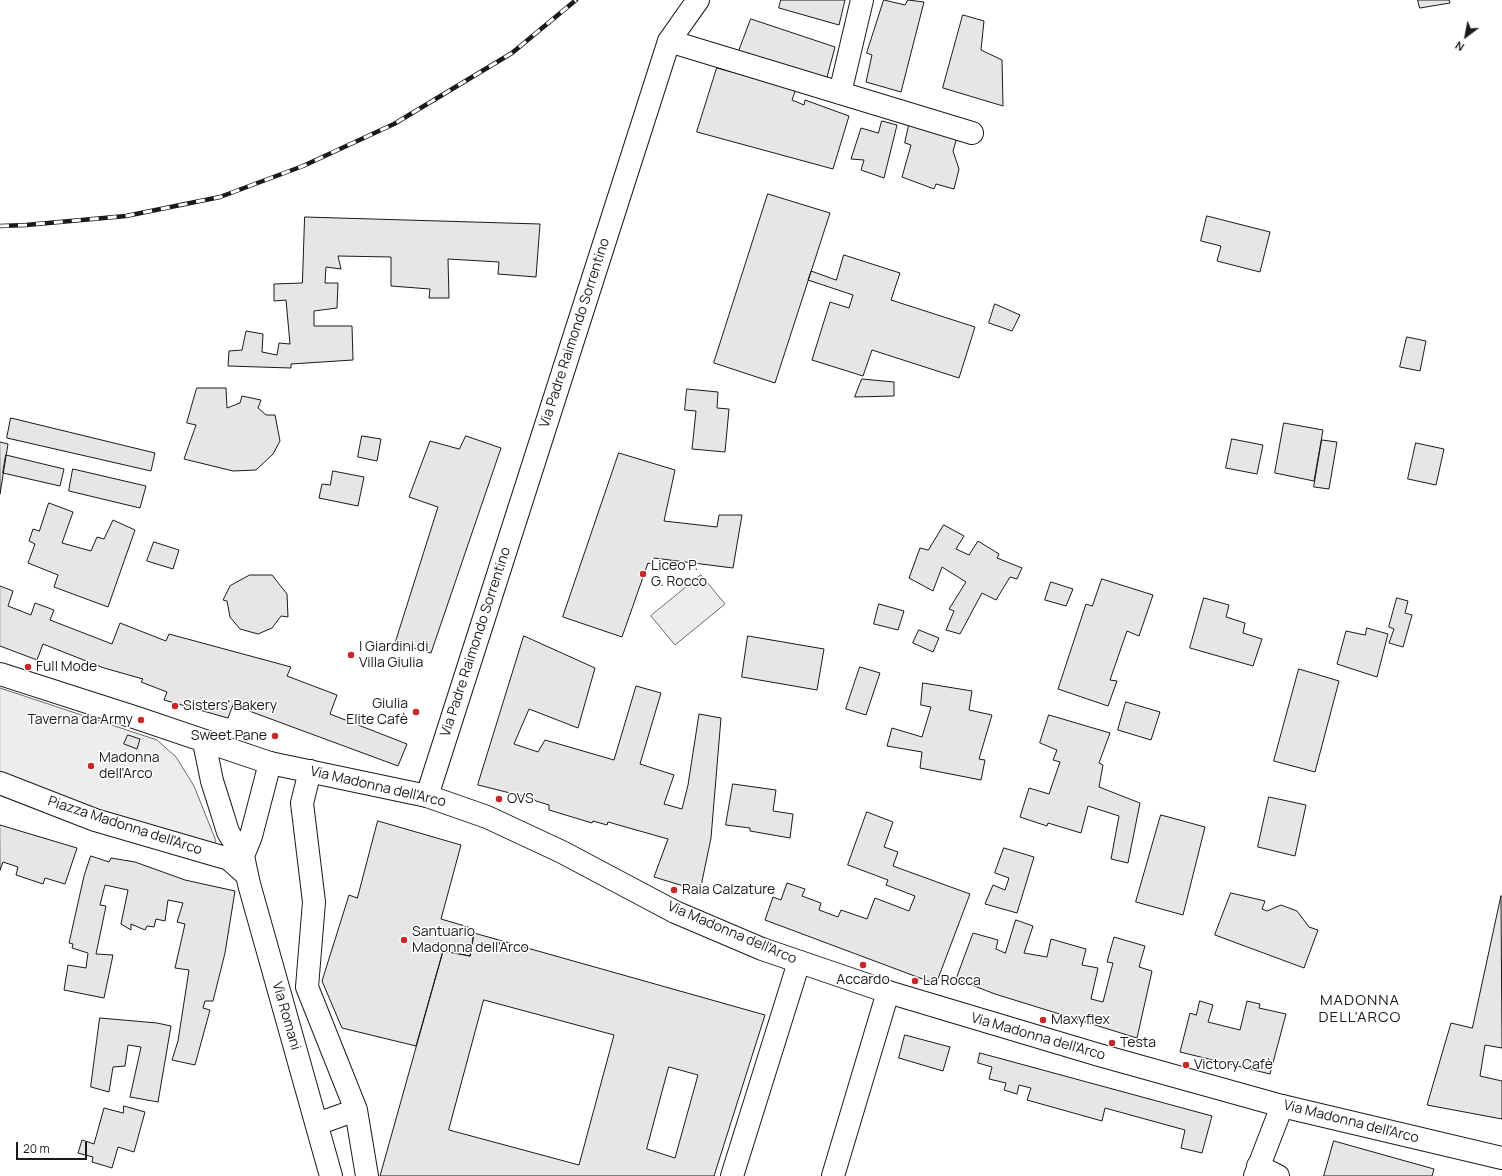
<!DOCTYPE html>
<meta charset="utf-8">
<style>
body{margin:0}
#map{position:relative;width:1502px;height:1176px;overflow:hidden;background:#fff;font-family:Manrope,sans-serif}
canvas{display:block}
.north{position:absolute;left:1446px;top:16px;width:40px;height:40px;-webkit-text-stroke:3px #fff;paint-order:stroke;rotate:212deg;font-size:11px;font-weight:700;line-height:16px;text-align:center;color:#1a1a1a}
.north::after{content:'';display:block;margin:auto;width:14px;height:18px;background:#1a1a1a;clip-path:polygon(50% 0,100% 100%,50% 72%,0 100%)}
.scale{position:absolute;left:16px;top:1142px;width:71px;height:18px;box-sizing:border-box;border:2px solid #1a1a1a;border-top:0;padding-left:5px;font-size:12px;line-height:14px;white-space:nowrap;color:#1a1a1a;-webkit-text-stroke:3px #fff;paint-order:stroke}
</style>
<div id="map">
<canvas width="1502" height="1176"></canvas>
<div class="north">N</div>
<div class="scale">20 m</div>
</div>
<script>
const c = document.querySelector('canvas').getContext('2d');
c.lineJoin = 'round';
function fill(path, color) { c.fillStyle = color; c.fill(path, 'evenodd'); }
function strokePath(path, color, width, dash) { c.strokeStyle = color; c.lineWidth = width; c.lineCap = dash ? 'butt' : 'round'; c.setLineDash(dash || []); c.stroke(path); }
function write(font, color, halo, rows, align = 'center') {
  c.font = font + ' Manrope,sans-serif'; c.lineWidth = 3; c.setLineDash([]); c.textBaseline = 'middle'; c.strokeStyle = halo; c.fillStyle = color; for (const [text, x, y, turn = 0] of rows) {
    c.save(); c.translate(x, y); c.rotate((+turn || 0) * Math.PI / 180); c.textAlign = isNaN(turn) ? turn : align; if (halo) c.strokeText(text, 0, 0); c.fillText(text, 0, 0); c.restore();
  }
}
const built = new Path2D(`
 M 701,575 L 725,604 L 675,645 L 651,616 Z
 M 0,688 L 157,740 L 176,757 L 194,786 L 216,841 L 213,845 L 64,799 L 0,775 Z`);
const building = new Path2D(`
 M 781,0 L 845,0 L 839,25 L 779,8 Z
 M 884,0 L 905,5 L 908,0 L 924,2 L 901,92 L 866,82 L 872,55 L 867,53 Z
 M 1418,0 L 1449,0 L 1450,3 L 1420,8 Z
 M 963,15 L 984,21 L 981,50 L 1002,60 L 1003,106 L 943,88 Z
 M 751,19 L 835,47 L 826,81 L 739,51 Z
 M 717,68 L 772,83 L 797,86 L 792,100 L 804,105 L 805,100 L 849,116 L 833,169 L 697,132 Z
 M 882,121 L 897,125 L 884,178 L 861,170 L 864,160 L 851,159 L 861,128 L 878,133 Z
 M 910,121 L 958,134 L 953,151 L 959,169 L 954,189 L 936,184 L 934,189 L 902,177 L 911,145 L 905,143 Z
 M 768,194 L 830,213 L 775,383 L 714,363 Z
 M 1207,216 L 1270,232 L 1260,272 L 1217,261 L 1221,246 L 1201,241 Z
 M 305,217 L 540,224 L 536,277 L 498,274 L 499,262 L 448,259 L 449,298 L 429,298 L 430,289 L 391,286 L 391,257 L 338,256 L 341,269 L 326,267 L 325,283 L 338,283 L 337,308 L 314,311 L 314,326 L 352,326 L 353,360 L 291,364 L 291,368 L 228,366 L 229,351 L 242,350 L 246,331 L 263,334 L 262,352 L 277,355 L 279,343 L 290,344 L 286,300 L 274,301 L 274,284 L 302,283 Z
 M 844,255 L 900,273 L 891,300 L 975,327 L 959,378 L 872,350 L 863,376 L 812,360 L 830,302 L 849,308 L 853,295 L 808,280 L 811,271 L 836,280 Z
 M 995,304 L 1020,315 L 1012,331 L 989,323 Z
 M 1407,337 L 1426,341 L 1420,371 L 1400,367 Z
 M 862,379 L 894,382 L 894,396 L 855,397 Z
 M 197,388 L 226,388 L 227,408 L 240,403 L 242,396 L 261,400 L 258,408 L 266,415 L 275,415 L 280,441 L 273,454 L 256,470 L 233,471 L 184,459 L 196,425 L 187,423 Z
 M 687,389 L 718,392 L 717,408 L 729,409 L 725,452 L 692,449 L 696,411 L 685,410 Z
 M 11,418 L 155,453 L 151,471 L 7,438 Z
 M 1284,423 L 1323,430 L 1314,481 L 1275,473 Z
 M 362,436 L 381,439 L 377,461 L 358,457 Z
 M 466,436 L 501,448 L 431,653 L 395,643 L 438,507 L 409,497 L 430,441 L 459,449 Z
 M 1232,439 L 1263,445 L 1257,474 L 1226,468 Z
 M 1322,440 L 1337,442 L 1329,489 L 1314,487 Z
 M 0,442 L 8,444 L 0,494 Z
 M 1416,443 L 1444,449 L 1436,485 L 1408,479 Z
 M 619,453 L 675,470 L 664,521 L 717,527 L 719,515 L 742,515 L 733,568 L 654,558 L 653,565 L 648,563 L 622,637 L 563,617 Z
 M 6,455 L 64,469 L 60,486 L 3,473 Z
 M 73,469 L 146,486 L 140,508 L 69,491 Z
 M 333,471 L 364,477 L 358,506 L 319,498 L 322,484 L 330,485 Z
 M 49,503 L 73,512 L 62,543 L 91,551 L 97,537 L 104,539 L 113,520 L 135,530 L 108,607 L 54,587 L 58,575 L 28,563 L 35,544 L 29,541 L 33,529 L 39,531 Z
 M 944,525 L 964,536 L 956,549 L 969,555 L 978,541 L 999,554 L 997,558 L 1022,568 L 1017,579 L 1010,577 L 996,600 L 982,593 L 960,634 L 946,630 L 954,611 L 949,609 L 966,582 L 942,567 L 933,591 L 909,578 L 920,548 L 928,550 Z
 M 154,542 L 179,550 L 173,569 L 147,561 Z
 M 250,575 L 272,575 L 287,594 L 288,617 L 281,616 L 272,628 L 258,634 L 240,629 L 230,617 L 227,601 L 223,600 L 230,586 Z
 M 1102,579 L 1153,595 L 1139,636 L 1127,631 L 1110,680 L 1117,681 L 1108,706 L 1058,689 L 1086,604 L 1092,606 Z
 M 1051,582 L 1073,589 L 1066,606 L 1045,600 Z
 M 0,586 L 13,591 L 8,606 L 31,615 L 35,603 L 54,610 L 50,620 L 112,644 L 120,623 L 166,641 L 169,634 L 291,667 L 287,676 L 337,695 L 330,714 L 407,744 L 398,766 L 233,705 L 228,718 L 164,700 L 167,692 L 141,682 L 143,679 L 104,668 L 43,644 L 37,660 L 0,646 Z
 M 1204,598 L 1229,605 L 1226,617 L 1245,623 L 1243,633 L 1262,639 L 1253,666 L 1190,648 Z
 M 1397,598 L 1408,601 L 1405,613 L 1412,615 L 1403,647 L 1389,643 L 1394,629 L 1389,627 Z
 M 879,604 L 904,611 L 898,630 L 874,624 Z
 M 1367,628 L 1388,634 L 1377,677 L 1337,664 L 1346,631 L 1365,635 Z
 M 919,630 L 939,638 L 933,652 L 913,643 Z
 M 524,636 L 595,668 L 578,728 L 529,709 L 514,744 L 538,752 L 545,740 L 614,760 L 636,686 L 661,693 L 640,764 L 674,775 L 664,804 L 682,809 L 688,785 L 699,714 L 721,718 L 711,838 L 700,891 L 654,877 L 668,839 L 608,822 L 607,825 L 593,821 L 592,823 L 549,810 L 549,805 L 536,801 L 534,799 L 478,785 Z
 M 748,636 L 824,649 L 817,690 L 742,677 Z
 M 860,667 L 880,673 L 866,715 L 846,709 Z
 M 1299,669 L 1339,681 L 1315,772 L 1274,761 Z
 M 923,683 L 972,691 L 969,710 L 992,715 L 979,759 L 985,760 L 981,780 L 920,768 L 922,752 L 887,746 L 892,728 L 922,737 L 931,707 L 921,705 Z
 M 1126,702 L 1160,712 L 1151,740 L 1118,730 Z
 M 1049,715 L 1110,733 L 1099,763 L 1103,765 L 1099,787 L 1140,803 L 1128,863 L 1111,859 L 1119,816 L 1088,806 L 1081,833 L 1048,823 L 1047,826 L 1020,817 L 1029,788 L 1049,794 L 1060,762 L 1053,760 L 1057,750 L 1040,743 Z
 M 128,735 L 140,739 L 137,749 L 124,744 Z
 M 733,784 L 776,790 L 773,811 L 793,814 L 790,838 L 750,831 L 750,828 L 726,825 Z
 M 1269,797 L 1306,805 L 1295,856 L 1258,847 Z
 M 867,812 L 893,822 L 884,847 L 898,852 L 893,866 L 970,894 L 936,984 L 765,920 L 773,897 L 781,900 L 787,883 L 805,889 L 802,896 L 821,903 L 819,910 L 838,917 L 841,910 L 867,919 L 875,898 L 909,911 L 915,896 L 886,885 L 888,880 L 848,865 Z
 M 1161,815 L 1205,827 L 1183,915 L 1136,902 Z
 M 378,821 L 461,845 L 441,919 L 475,929 L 470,956 L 443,951 L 416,1046 L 342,1028 L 322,981 L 349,895 L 357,898 Z
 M 0,825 L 77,848 L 65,884 L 45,878 L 43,884 L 16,875 L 18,867 L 3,862 L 0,870 Z
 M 1004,848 L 1034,857 L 1017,913 L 985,904 L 993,885 L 1005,890 L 1009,878 L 995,873 Z
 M 91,856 L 109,862 L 111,858 L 135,862 L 185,880 L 235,891 L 225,953 L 213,1001 L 205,1001 L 203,1008 L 210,1010 L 195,1065 L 172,1060 L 178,1041 L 189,970 L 175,968 L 185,924 L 177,922 L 183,903 L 168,900 L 165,921 L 156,919 L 154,927 L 147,926 L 145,930 L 131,924 L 131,930 L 121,924 L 128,890 L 105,885 L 100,905 L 106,906 L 96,954 L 113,955 L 104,998 L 64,990 L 68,965 L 86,968 L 88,953 L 72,948 L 73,944 L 69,943 L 84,876 Z
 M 1231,893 L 1265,901 L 1262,909 L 1267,911 L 1281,905 L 1297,911 L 1309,927 L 1318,930 L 1304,968 L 1215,935 Z
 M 1501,896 L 1502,1048 L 1485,1045 L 1480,1076 L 1502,1081 L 1502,1119 L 1427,1105 L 1451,1023 L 1472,1028 Z
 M 1016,920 L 1033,926 L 1024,953 L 1047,957 L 1051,939 L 1086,949 L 1082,965 L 1098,968 L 1091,999 L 1103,1002 L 1113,963 L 1107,962 L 1114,937 L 1145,946 L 1139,967 L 1152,971 L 1137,1038 L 995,994 L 956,979 L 973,933 L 998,940 L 996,949 L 1005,953 Z
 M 474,933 L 765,1015 L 714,1176 L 380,1176 L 443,951 L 470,956 ZM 484,1000 L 614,1035 L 579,1165 L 449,1130 ZM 669,1067 L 698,1075 L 675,1158 L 647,1149 Z
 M 1200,1001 L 1213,1005 L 1208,1022 L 1240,1030 L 1247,1001 L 1260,1004 L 1259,1008 L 1286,1014 L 1270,1074 L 1180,1052 L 1190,1013 L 1196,1015 Z
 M 100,1018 L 157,1023 L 171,1026 L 158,1102 L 130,1097 L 141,1047 L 128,1045 L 125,1066 L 113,1067 L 109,1092 L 91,1087 Z
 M 905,1035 L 950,1047 L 943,1071 L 899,1058 Z
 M 980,1053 L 1212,1116 L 1202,1153 L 1181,1148 L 1185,1130 L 1105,1108 L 1102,1121 L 1027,1100 L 1031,1088 L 1019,1085 L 1017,1094 L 1004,1090 L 1006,1083 L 989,1079 L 992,1067 L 978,1063 Z
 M 124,1106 L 145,1112 L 134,1152 L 118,1147 L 112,1168 L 92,1162 L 93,1157 L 78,1153 L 82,1140 L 94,1144 L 104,1108 L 123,1113 Z
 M 1334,1141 L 1434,1169 L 1432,1176 L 1324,1176 Z`);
const minor = new Path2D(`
 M 669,41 L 972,133
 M 840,93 L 862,0
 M 204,742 L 212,781 L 219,803 L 228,832 L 243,856 L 249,884 L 331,1176
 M 310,771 L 302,803 L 314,902 L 307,987 L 356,1110
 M 0,783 L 95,820 L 229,859 L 247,875
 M 427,796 L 669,41 L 698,0
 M 243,856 L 251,836 L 270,763
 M 317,1124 L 356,1110 L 367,1176
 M 1258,1166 L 1278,1176
 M 732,1176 L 799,962
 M 833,1176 L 888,992
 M 1255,1176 L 1282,1106`);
const major = new Path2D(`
 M 0,674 L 137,718 L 270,763 L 427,796 L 487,817 L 562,852 L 675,912 L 762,949 L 888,992 L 1099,1055 L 1282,1106 L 1502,1158`);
const rail = new Path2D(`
 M 0,226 L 26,225 L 126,216 L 220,197 L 303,166 L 394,124 L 512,53 L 576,0`);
const markers = [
 [643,574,4,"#c62828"],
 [351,655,4,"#c62828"],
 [28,667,4,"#c62828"],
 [175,706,4,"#c62828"],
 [416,712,4,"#c62828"],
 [141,720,4,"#c62828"],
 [275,736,4,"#c62828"],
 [91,766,4,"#c62828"],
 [499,799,4,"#c62828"],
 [674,890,4,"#c62828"],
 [404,940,4,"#c62828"],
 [863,965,4,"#c62828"],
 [915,981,4,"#c62828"],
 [1043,1020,4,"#c62828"],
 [1112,1043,4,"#c62828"],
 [1186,1065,4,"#c62828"]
];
const streetNames = [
 ["Via Padre Raimondo Sorrentino",575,333,-72],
 ["Via Padre Raimondo Sorrentino",476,642,-72],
 ["Via Madonna dell'Arco",378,787,13],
 ["Piazza Madonna dell'Arco",125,826,18],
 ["Via Madonna dell'Arco",732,933,23],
 ["Via Romani",286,1016,74],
 ["Via Madonna dell'Arco",1038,1037,16],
 ["Via Madonna dell'Arco",1351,1122,14]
];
const poiNames = [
 ["Liceo P.",651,566],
 ["G. Rocco",651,582],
 ["I Giardini di",359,647],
 ["Villa Giulia",359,663],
 ["Full Mode",36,667],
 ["Giulia",408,704,"right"],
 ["Elite Cafè",408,720,"right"],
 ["Sisters' Bakery",183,706],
 ["Taverna da Army",133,720,"right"],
 ["Sweet Pane",267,736,"right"],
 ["Madonna",99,758],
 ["dell'Arco",99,774],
 ["OVS",507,799],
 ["Raia Calzature",682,890],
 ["Santuario",412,932],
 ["Madonna dell'Arco",412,948],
 ["Accardo",863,980,"center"],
 ["La Rocca",923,981],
 ["Maxyflex",1051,1020],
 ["Testa",1120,1043],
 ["Victory Cafè",1194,1065]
];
const neighbourhoodNames = [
 ["MADONNA",1360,1001],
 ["DELL'ARCO",1360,1018]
];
fill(built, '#ededed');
strokePath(built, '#6a6a6a', 1);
fill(building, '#e6e6e6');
strokePath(building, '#1a1a1a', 1);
strokePath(minor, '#1a1a1a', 24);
strokePath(major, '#1a1a1a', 24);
strokePath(minor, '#fff', 22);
strokePath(major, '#fff', 22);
strokePath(rail, '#1a1a1a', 4.5);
strokePath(rail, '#fff', 3, [9]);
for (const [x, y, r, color] of markers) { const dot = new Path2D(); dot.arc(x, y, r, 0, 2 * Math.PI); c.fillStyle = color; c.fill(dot); strokePath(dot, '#fff', 1.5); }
write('14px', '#1a1a1a', '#fff', streetNames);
write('14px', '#1a1a1a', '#fff', poiNames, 'left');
c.letterSpacing = '1px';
write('15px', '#1a1a1a', '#fff', neighbourhoodNames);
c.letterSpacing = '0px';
</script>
